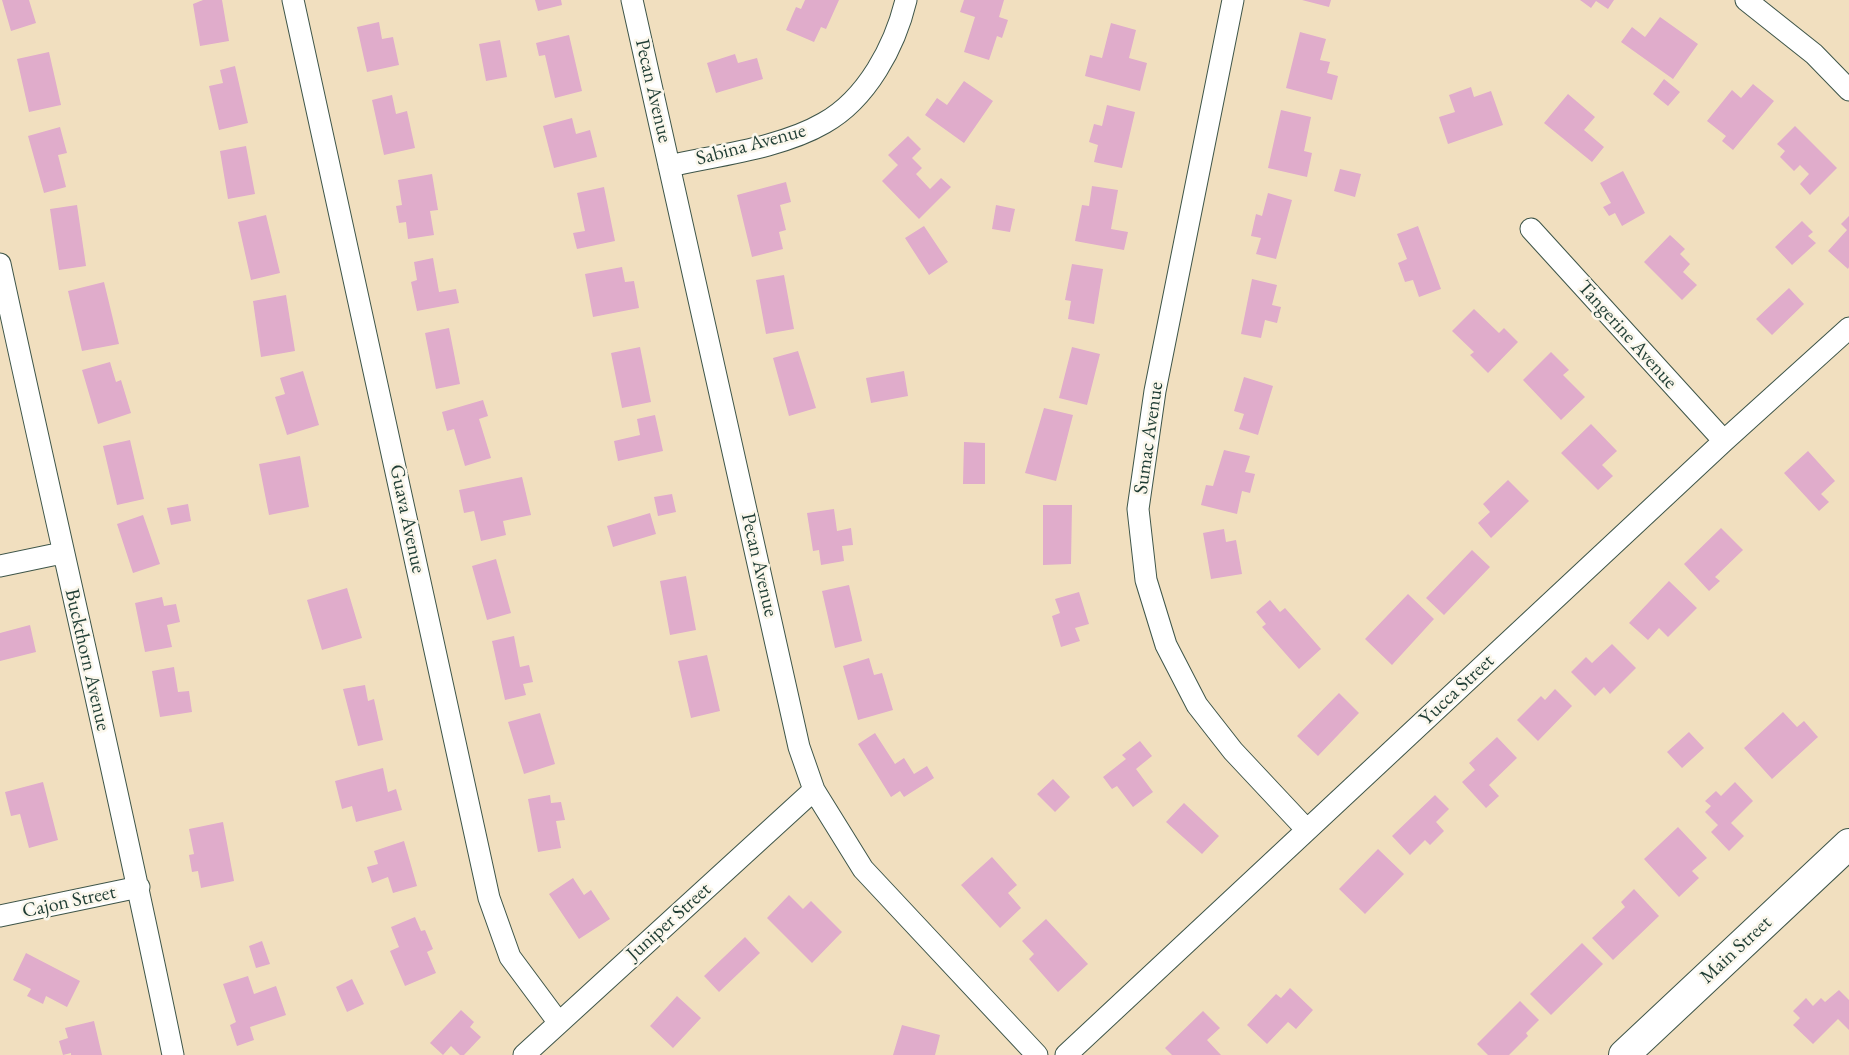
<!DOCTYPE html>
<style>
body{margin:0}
canvas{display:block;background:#f1dfbf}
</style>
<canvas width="1849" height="1055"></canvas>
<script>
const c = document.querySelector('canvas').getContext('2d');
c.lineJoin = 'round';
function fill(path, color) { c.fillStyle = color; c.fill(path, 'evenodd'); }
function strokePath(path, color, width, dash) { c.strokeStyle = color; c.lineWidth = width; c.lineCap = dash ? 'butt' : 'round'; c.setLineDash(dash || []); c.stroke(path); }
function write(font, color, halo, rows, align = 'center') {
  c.font = font + ' "EB Garamond",serif'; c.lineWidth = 5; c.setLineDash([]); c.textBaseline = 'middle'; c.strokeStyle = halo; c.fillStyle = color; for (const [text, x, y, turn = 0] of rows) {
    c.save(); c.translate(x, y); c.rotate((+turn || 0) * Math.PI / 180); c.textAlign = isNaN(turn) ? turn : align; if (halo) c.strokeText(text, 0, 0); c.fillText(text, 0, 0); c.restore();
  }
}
const building = new Path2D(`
 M 2,0 L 29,0 L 36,23 L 11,31 Z
 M 203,0 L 222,0 L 229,41 L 200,46 L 193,4 Z
 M 535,0 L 561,0 L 562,5 L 538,11 Z
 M 805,0 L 839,0 L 826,29 L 821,27 L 814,42 L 786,30 L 796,7 L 801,9 Z
 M 964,0 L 1004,0 L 999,17 L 1008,20 L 1002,38 L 997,36 L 989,60 L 964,52 L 975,17 L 960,12 Z
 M 1302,0 L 1331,0 L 1329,7 Z
 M 1580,0 L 1614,0 L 1608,9 L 1596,1 L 1591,8 Z
 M 1660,17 L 1698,44 L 1673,79 L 1621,42 L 1632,27 L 1645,37 Z
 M 379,22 L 382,39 L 393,37 L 399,65 L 367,72 L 357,27 Z
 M 1111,23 L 1136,30 L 1129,58 L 1147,63 L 1140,91 L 1085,76 L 1090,55 L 1102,58 Z
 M 1300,32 L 1326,39 L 1320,60 L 1330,62 L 1327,73 L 1338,76 L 1332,100 L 1286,88 Z
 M 569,35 L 582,91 L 555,98 L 545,55 L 539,56 L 536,43 Z
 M 500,40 L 507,77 L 486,81 L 479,44 Z
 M 49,52 L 61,105 L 29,112 L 17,59 Z
 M 735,54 L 738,63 L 757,58 L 763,79 L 716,93 L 707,63 Z
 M 235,66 L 248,123 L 219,130 L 209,86 L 223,83 L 220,70 Z
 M 1664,79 L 1680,92 L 1668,106 L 1653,94 Z
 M 964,81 L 993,101 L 964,143 L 925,115 L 937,98 L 947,105 Z
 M 1753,84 L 1774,101 L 1733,150 L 1722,141 L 1726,136 L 1707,121 L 1732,90 L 1741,98 Z
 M 1471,87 L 1474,97 L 1491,91 L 1503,125 L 1448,144 L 1439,117 L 1455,112 L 1449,95 Z
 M 1568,94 L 1595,117 L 1584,130 L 1604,147 L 1592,162 L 1544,123 Z
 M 392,95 L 396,114 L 407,111 L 415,148 L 384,155 L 372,100 Z
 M 1107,105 L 1135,112 L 1122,168 L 1094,162 L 1098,145 L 1089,142 L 1094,124 L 1102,126 Z
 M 1281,110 L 1311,117 L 1304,151 L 1312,153 L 1307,177 L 1268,168 Z
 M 572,118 L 576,134 L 590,130 L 597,157 L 554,168 L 543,126 Z
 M 1795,126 L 1837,168 L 1810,195 L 1800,184 L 1809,174 L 1800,165 L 1794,171 L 1780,157 L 1785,151 L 1777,144 Z
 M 60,127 L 67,153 L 58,155 L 66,187 L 44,193 L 28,136 Z
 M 908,136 L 921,149 L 912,158 L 922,168 L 916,174 L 930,189 L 941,178 L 951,187 L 919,219 L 882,181 L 898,165 L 888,155 Z
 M 246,146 L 255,194 L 228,199 L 220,151 Z
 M 1340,169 L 1361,174 L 1355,197 L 1334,191 Z
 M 1623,171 L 1645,213 L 1622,226 L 1615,213 L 1609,216 L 1603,207 L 1611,203 L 1600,183 Z
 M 432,174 L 438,210 L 430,211 L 434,235 L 408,239 L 406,222 L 399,223 L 396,206 L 402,205 L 398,180 Z
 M 786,182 L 791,202 L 780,205 L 786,230 L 779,232 L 783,249 L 752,257 L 737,195 Z
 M 1092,186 L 1118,190 L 1111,229 L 1128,232 L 1124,250 L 1075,241 L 1082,205 L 1089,206 Z
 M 604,187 L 615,241 L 577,249 L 573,233 L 585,231 L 577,193 Z
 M 1268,193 L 1292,200 L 1276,259 L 1256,254 L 1261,238 L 1251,236 L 1256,214 L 1262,216 Z
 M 77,205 L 86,266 L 59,270 L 50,209 Z
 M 996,205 L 1015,209 L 1010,232 L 992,229 Z
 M 266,215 L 280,273 L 251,280 L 238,222 Z
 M 1849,216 L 1849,267 L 1848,269 L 1828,251 L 1847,230 L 1841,224 Z
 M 1802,221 L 1813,232 L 1808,236 L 1816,243 L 1792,265 L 1775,247 Z
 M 924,226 L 948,262 L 929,275 L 905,238 Z
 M 1418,226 L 1441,289 L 1419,297 L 1413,280 L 1405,282 L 1398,263 L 1407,259 L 1397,234 Z
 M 1670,235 L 1685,249 L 1680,254 L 1690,264 L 1683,272 L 1697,285 L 1682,300 L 1644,262 Z
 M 433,258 L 439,292 L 456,289 L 459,303 L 417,311 L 411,282 L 417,280 L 414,262 Z
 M 1072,264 L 1103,269 L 1094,324 L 1068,319 L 1071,301 L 1065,300 Z
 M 622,267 L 625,282 L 634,281 L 639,308 L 593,317 L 585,274 Z
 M 784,275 L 794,329 L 766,334 L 756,280 Z
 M 1252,279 L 1277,285 L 1272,305 L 1281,307 L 1277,323 L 1265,320 L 1261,338 L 1241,334 Z
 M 104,282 L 119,344 L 82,351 L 68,291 Z
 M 1789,288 L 1804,304 L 1772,335 L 1756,319 Z
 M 286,295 L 295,351 L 261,357 L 253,301 Z
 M 1474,309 L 1499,333 L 1504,328 L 1518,342 L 1488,373 L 1470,355 L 1474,352 L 1452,331 Z
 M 449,328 L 460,384 L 436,389 L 425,333 Z
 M 640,347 L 651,402 L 622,408 L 611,353 Z
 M 1072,347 L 1100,354 L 1087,405 L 1059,398 Z
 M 798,351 L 816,408 L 789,416 L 773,358 Z
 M 1551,352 L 1569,370 L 1563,375 L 1585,397 L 1561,420 L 1523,380 Z
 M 110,362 L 116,382 L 121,380 L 131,413 L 98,424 L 82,370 Z
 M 303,371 L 319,425 L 287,435 L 275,397 L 285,394 L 280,378 Z
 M 904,371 L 908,396 L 871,403 L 866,378 Z
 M 1244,377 L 1273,386 L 1258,435 L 1239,429 L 1244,414 L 1234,411 Z
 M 483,400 L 488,416 L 479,419 L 491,458 L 465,466 L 454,429 L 447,431 L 442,412 Z
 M 1044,408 L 1073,415 L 1056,481 L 1025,473 Z
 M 655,415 L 663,451 L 618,461 L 614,441 L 640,435 L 637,419 Z
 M 1591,424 L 1617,451 L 1602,465 L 1613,476 L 1598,490 L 1561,453 Z
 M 130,440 L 144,499 L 117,505 L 103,446 Z
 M 964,442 L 985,443 L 985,484 L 963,484 Z
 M 1224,450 L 1250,456 L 1245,472 L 1255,474 L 1250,493 L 1242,491 L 1237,514 L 1201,505 L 1206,485 L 1213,486 Z
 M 1808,451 L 1835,481 L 1821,494 L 1829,502 L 1819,511 L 1784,473 Z
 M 300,456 L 309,507 L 269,515 L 259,464 Z
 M 522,477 L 531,515 L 503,521 L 506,535 L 481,541 L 474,511 L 464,513 L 459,490 Z
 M 1508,480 L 1529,501 L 1491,538 L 1478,523 L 1490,512 L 1483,504 Z
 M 672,494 L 676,512 L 658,516 L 654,497 Z
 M 188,504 L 191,521 L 171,525 L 167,508 Z
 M 1043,505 L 1072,505 L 1071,564 L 1043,565 Z
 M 834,509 L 837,531 L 851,528 L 853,545 L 842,546 L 844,561 L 821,565 L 819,550 L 813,551 L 807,513 Z
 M 650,513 L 656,534 L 613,547 L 607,526 Z
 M 143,515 L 160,564 L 133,573 L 117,524 Z
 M 1721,528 L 1743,550 L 1715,577 L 1720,581 L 1709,591 L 1684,564 Z
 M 1224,529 L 1226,542 L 1236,540 L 1242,574 L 1211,579 L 1203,533 Z
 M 1472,550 L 1490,567 L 1444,615 L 1426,598 Z
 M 496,559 L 511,613 L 487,620 L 472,566 Z
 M 686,576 L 696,630 L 670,635 L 660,581 Z
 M 1669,581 L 1697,608 L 1668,637 L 1659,628 L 1648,640 L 1629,623 Z
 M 849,585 L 862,641 L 835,648 L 822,591 Z
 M 347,588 L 362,638 L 322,650 L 307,600 Z
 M 1079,592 L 1089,624 L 1075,628 L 1080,641 L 1061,647 L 1052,616 L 1060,613 L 1055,599 Z
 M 1408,594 L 1434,619 L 1392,665 L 1365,639 Z
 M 162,597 L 164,606 L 176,604 L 180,622 L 167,625 L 172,647 L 145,652 L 135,603 Z
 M 1270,600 L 1280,612 L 1285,608 L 1321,649 L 1299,669 L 1262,627 L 1266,624 L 1256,612 Z
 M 30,625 L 36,652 L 0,661 L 0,633 Z
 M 514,636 L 520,667 L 529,665 L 533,682 L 523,684 L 526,695 L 505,700 L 492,641 Z
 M 1612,644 L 1636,668 L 1610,694 L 1604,687 L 1595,696 L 1571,672 L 1586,657 L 1592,663 Z
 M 707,655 L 720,711 L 691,718 L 678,661 Z
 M 869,658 L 874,675 L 882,673 L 893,710 L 858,720 L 843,666 Z
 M 174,667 L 178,692 L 189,691 L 192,712 L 160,717 L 152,671 Z
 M 365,685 L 368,701 L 374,699 L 383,740 L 358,746 L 343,689 Z
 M 1555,689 L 1572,706 L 1538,741 L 1517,720 L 1541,696 L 1545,700 Z
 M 1339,693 L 1359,713 L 1318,756 L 1297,736 Z
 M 1783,712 L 1797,727 L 1804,721 L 1818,737 L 1772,779 L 1744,748 Z
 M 540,713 L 555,764 L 524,774 L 508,722 Z
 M 1689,732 L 1704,748 L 1682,768 L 1667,752 Z
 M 875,733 L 895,764 L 904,758 L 914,774 L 927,766 L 934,778 L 904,797 L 900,791 L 891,797 L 858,744 Z
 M 1497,737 L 1517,758 L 1489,785 L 1499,796 L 1486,808 L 1462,782 L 1475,770 L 1469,763 Z
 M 1140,741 L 1152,756 L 1136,769 L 1153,792 L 1133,807 L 1117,786 L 1112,789 L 1103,777 L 1126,759 L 1122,755 Z
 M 383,768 L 388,792 L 396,789 L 402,810 L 356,822 L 352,806 L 342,809 L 335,781 Z
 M 1053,779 L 1070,797 L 1055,812 L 1037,794 Z
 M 43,782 L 58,840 L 29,848 L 20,814 L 11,816 L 5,792 Z
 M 1735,782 L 1753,801 L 1731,823 L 1744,836 L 1729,851 L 1711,832 L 1718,825 L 1705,812 L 1711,806 L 1705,801 L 1716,791 L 1721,796 Z
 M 550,795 L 551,803 L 561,802 L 565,820 L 556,821 L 561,848 L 538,852 L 528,799 Z
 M 1435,795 L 1449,809 L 1436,822 L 1444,831 L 1430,845 L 1425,840 L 1410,855 L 1392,836 Z
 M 1184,803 L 1219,836 L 1202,854 L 1166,822 Z
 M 223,822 L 234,881 L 201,888 L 198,871 L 192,872 L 189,855 L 194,854 L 189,829 Z
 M 1678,827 L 1707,858 L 1692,871 L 1699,878 L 1679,897 L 1644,859 Z
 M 404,841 L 417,886 L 393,893 L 388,877 L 372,883 L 367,867 L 378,864 L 374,851 Z
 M 1378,849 L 1404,874 L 1365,914 L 1339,889 Z
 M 992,857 L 1017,885 L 1008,893 L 1021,908 L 1000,928 L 961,885 Z
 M 573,878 L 584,895 L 591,890 L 610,919 L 579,939 L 549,894 Z
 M 1634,889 L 1659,916 L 1613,960 L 1592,938 L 1625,907 L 1621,902 Z
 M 789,895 L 803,909 L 811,901 L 842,932 L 812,963 L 767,918 Z
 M 415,917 L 421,931 L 425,930 L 433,949 L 427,952 L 436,973 L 405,986 L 390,951 L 399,947 L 391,927 Z
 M 1046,919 L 1088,964 L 1058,992 L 1029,959 L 1034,954 L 1022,941 Z
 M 745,937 L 760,953 L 719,992 L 704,976 Z
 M 262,941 L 270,964 L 256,968 L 249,946 Z
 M 1582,943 L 1603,964 L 1551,1015 L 1530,994 Z
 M 26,953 L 80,981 L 67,1007 L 46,996 L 43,1004 L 27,996 L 31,989 L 13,980 Z
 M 248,976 L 254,994 L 276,986 L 286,1015 L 250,1027 L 254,1040 L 237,1046 L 230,1025 L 236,1022 L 223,984 Z
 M 352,979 L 364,1004 L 347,1012 L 336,987 Z
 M 1290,988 L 1313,1010 L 1296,1029 L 1288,1022 L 1267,1044 L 1247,1025 L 1276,994 L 1281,998 Z
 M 1839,990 L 1849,1000 L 1849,1030 L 1838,1019 L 1813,1044 L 1793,1025 L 1800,1018 L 1793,1011 L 1806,998 L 1813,1006 L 1821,998 L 1825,1002 Z
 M 677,996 L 701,1018 L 673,1048 L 650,1026 Z
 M 1520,1001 L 1539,1020 L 1526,1033 L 1528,1036 L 1509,1055 L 1488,1055 L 1477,1044 Z
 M 461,1010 L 474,1022 L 470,1027 L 481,1037 L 464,1055 L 460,1055 L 451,1046 L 443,1055 L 430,1043 Z
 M 1203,1011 L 1220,1028 L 1207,1040 L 1221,1055 L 1172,1055 L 1165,1048 Z
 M 94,1021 L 102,1055 L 71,1055 L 71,1053 L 63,1055 L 59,1041 L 68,1038 L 65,1028 Z
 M 902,1025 L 940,1035 L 935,1055 L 893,1055 Z`);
const minor = new Path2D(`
 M 293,0 L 489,898 L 510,957 L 559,1023
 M 632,0 L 799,747 L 814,790 L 863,869 L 1037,1055
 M 1233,0 L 1155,391 L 1138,509 L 1146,580 L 1166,645 L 1197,705 L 1233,751 L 1307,830
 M 1746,0 L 1814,54 L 1849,90
 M 669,166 C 718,155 781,148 824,123 C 867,99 895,46 906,0
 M 1531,229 L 1724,441
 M 0,264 C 57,528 119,791 173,1055
 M 0,566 L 62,553
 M 0,916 L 139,887
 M 524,1055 L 814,790
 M 1066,1055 L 1724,441 L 1849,328`);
const secondary = new Path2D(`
 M 1624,1055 L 1849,844`);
const streetNames = [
 ["Pecan Avenue",653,91,77],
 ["Sabina Avenue",751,145,-15],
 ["Tangerine Avenue",1627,335,48],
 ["Sumac Avenue",1149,438,-82],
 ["Guava Avenue",407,519,78],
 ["Pecan Avenue",759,565,77],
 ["Buckthorn Avenue",87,660,77],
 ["Yucca Street",1457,690,-43],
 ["Cajon Street",69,902,-12],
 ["Juniper Street",669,922,-42],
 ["Main Street",1736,950,-43]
];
fill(building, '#e0accb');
strokePath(minor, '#3e5549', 23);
strokePath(secondary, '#3e5549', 32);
strokePath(minor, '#fff', 21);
strokePath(secondary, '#fff', 30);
write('20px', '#1f3d34', '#fbf7ec', streetNames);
</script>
